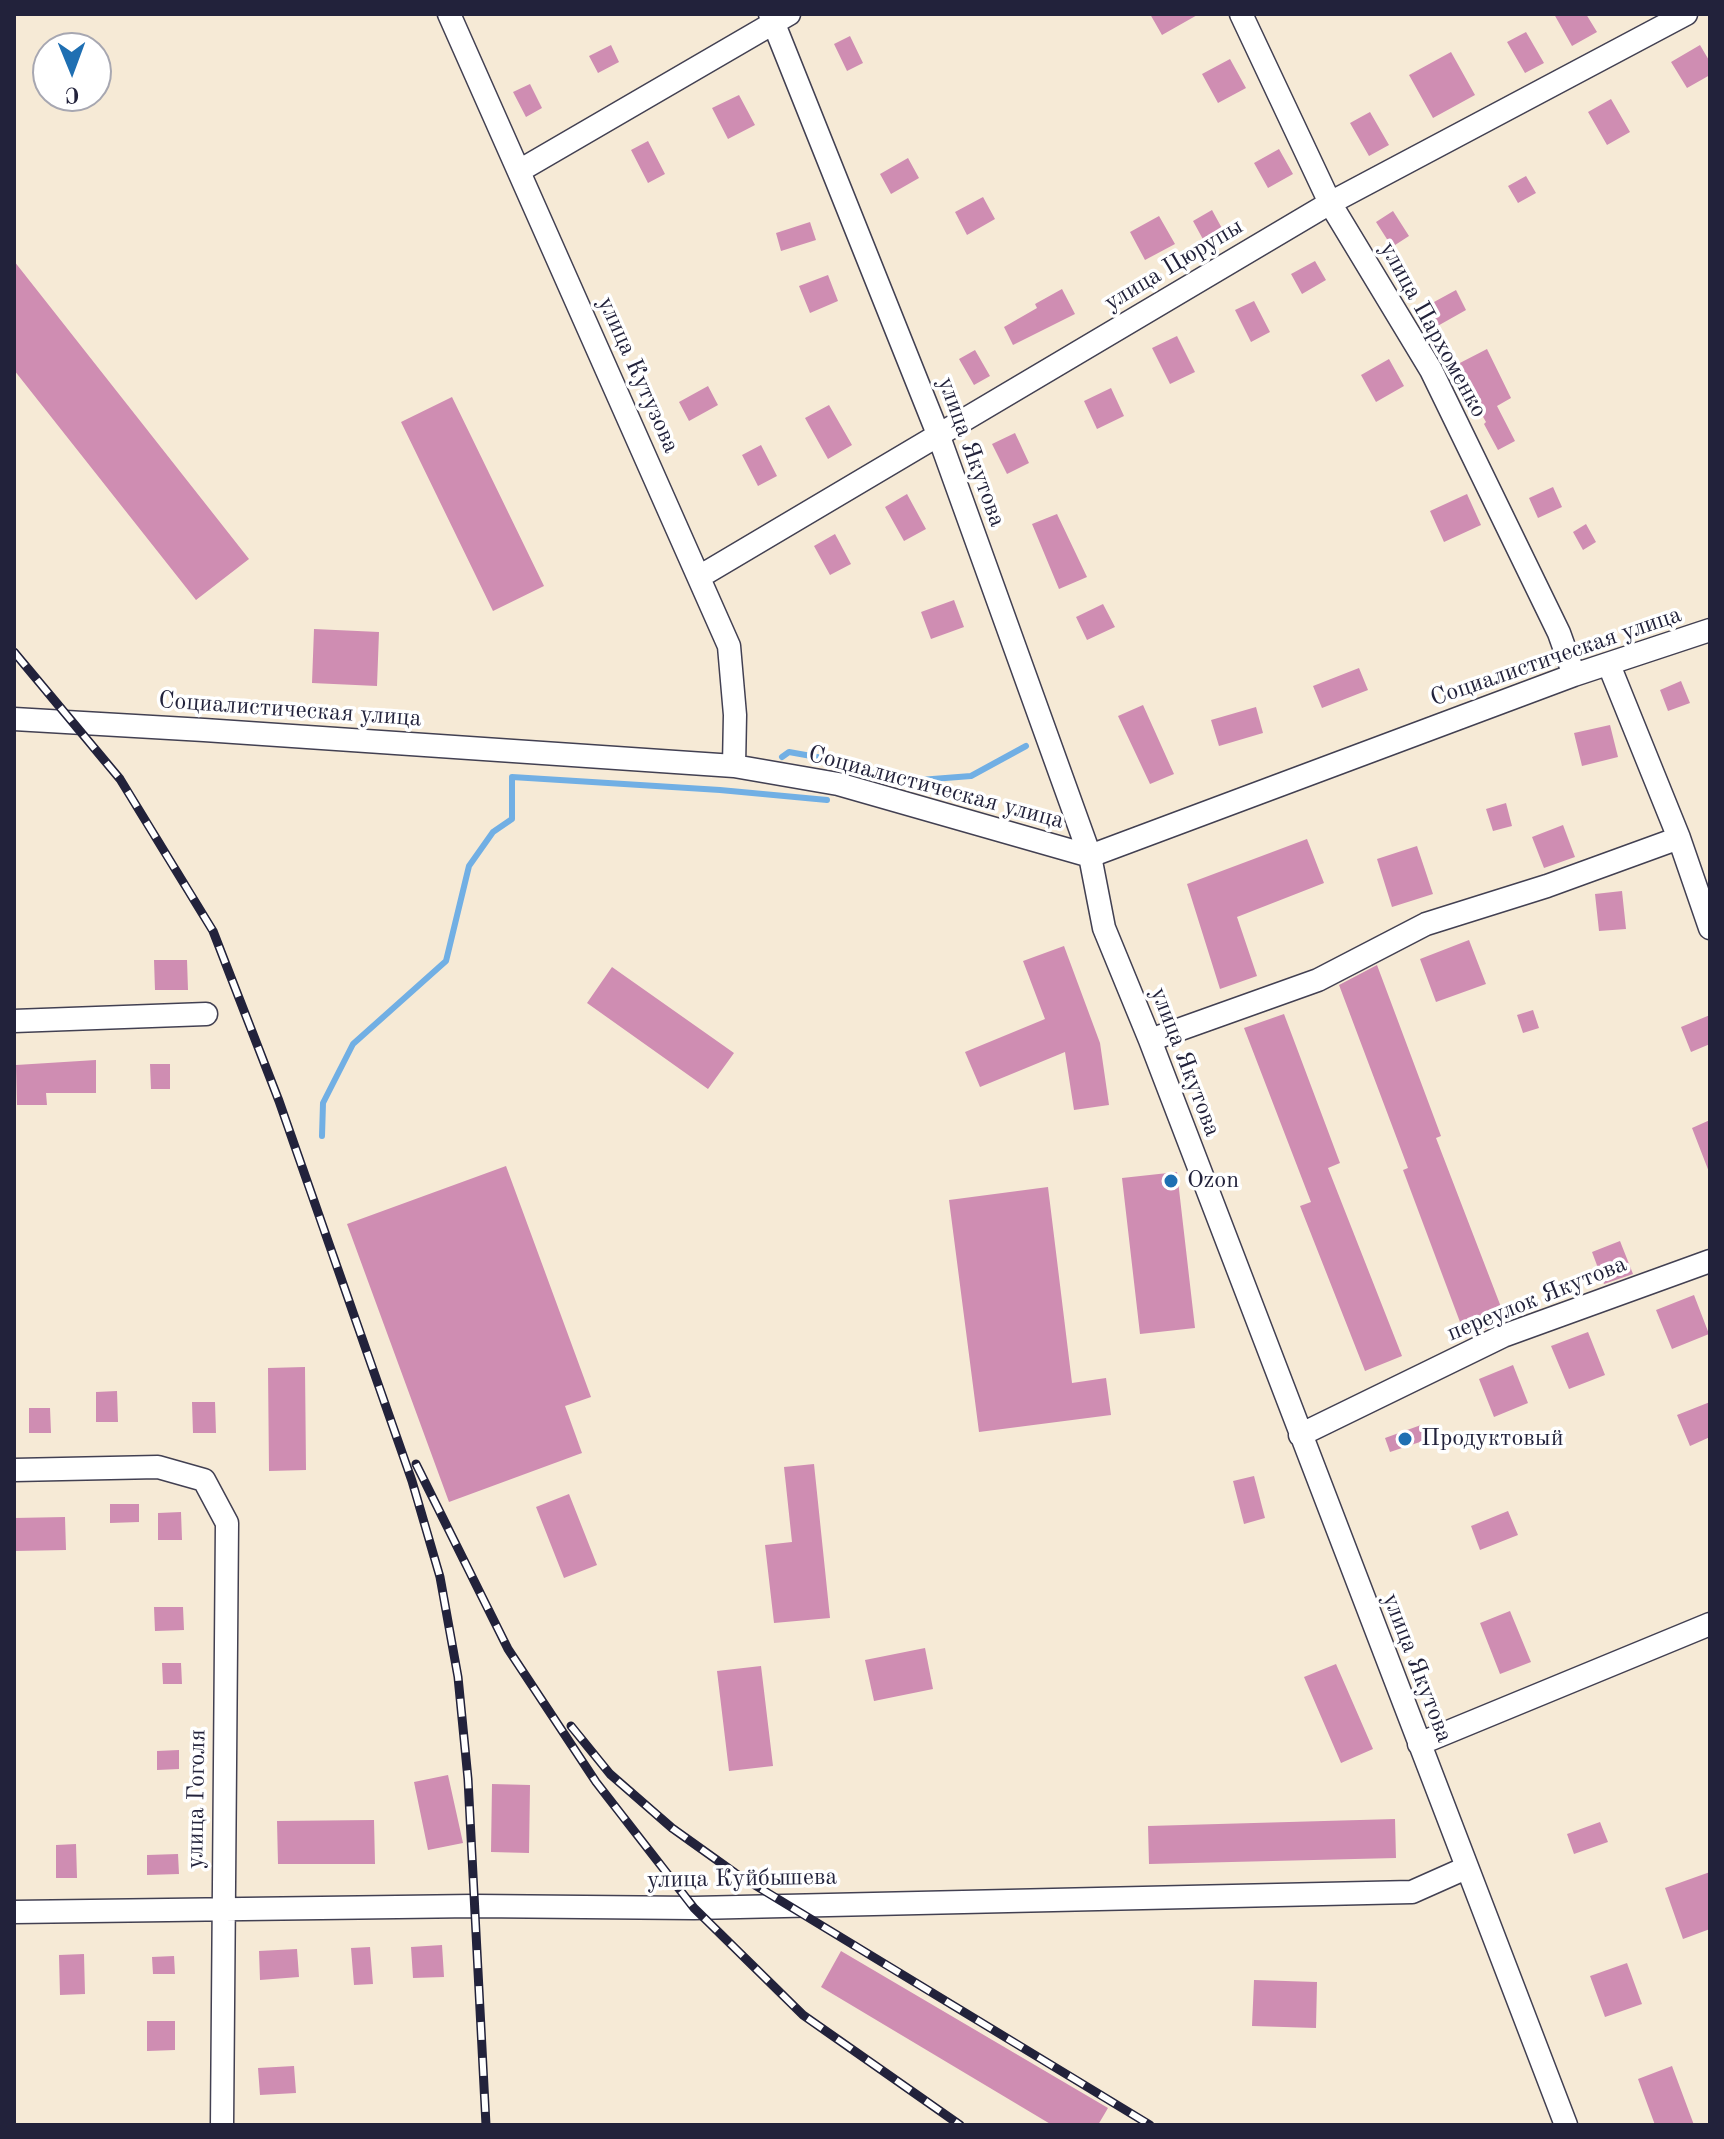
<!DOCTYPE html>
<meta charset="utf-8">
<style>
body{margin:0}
#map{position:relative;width:1724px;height:2139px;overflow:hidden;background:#f6ead6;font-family:"Old Standard TT",serif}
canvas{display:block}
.frame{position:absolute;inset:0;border:16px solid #22223b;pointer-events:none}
.north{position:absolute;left:32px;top:32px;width:80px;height:80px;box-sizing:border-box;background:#fff;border:2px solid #a7a7b1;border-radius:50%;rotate:179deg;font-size:22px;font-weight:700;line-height:32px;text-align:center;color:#22223b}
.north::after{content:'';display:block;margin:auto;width:28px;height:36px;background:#1f6fb2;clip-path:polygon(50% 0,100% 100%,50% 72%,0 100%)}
</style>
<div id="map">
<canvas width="1724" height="2139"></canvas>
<div class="frame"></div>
<div class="north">С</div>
</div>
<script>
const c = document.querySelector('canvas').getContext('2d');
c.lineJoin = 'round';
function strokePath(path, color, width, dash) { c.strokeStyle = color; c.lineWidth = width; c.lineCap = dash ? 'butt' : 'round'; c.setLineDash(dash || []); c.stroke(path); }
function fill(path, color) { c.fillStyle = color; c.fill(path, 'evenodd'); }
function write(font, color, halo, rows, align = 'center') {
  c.font = font + ' "Old Standard TT",serif'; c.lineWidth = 7; c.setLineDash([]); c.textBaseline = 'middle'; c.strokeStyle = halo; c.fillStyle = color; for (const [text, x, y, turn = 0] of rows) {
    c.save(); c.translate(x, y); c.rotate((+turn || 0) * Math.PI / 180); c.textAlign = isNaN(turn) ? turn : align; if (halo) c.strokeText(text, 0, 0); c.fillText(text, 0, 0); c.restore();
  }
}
const stream = new Path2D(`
 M 782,757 L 789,752 L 839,761 L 907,781 L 971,776 L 1026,746
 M 322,1136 L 323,1103 L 353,1044 L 446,961 L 469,866 L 493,832 L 512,819 L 512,777 L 720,790 L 827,800`);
const building = new Path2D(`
 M 1150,14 L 1199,14 L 1162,35 Z
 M 1554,14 L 1586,14 L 1597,32 L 1572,46 Z
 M 1526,32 L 1544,63 L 1525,73 L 1507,42 Z
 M 850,36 L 863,63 L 847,71 L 834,44 Z
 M 611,45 L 619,62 L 598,73 L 589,56 Z
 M 1700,45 L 1710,62 L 1710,75 L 1687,88 L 1671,62 Z
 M 1451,52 L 1475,95 L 1433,118 L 1409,75 Z
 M 1230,59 L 1246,88 L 1218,103 L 1202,74 Z
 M 530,84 L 542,108 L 526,117 L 513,92 Z
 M 739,95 L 755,125 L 728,139 L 712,108 Z
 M 1611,99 L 1630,132 L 1607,145 L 1588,112 Z
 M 1370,112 L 1389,145 L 1369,156 L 1350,123 Z
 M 648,141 L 665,174 L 648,183 L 631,150 Z
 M 1279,149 L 1293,174 L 1268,188 L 1254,163 Z
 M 908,158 L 919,178 L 891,194 L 880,174 Z
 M 1526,176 L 1536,193 L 1518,203 L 1508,186 Z
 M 983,197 L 995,219 L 967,235 L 955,212 Z
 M 1212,210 L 1224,232 L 1205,243 L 1193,221 Z
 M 1393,211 L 1409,236 L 1392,247 L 1376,222 Z
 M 1159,216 L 1175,244 L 1145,260 L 1130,232 Z
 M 810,222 L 816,240 L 781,251 L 776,233 Z
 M 14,261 L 249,559 L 196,600 L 14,370 Z
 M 1315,261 L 1326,280 L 1302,294 L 1291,274 Z
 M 828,275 L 838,301 L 810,313 L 799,286 Z
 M 1062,289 L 1075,314 L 1013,345 L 1004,327 L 1037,308 L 1035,304 Z
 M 1456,290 L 1466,310 L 1434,328 L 1423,308 Z
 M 1254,301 L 1270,332 L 1251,342 L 1235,310 Z
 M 1177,336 L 1195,372 L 1170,384 L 1152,348 Z
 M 1487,349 L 1511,398 L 1497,406 L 1515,441 L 1498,450 L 1484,424 L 1486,422 L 1454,366 Z
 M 975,350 L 990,376 L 974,385 L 959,359 Z
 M 1389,359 L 1404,386 L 1376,402 L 1361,375 Z
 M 708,386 L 718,405 L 689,421 L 679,402 Z
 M 1111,388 L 1124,416 L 1097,429 L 1084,401 Z
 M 452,397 L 544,586 L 493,611 L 401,422 Z
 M 829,405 L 852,445 L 828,459 L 805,418 Z
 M 1015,433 L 1029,463 L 1007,474 L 992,444 Z
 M 761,445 L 777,476 L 758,486 L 742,455 Z
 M 1553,487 L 1562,507 L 1538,518 L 1529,498 Z
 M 907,494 L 926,529 L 904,541 L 885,507 Z
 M 1467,494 L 1481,525 L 1444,542 L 1430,511 Z
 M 1057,514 L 1087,577 L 1059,589 L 1032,524 Z
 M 1586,524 L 1596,542 L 1583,550 L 1573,532 Z
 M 835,534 L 851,564 L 830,575 L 814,546 Z
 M 954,600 L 964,627 L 931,639 L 921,612 Z
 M 1103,604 L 1115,627 L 1087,640 L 1076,617 Z
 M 314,629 L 379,632 L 377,686 L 312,683 Z
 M 1359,668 L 1368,690 L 1322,708 L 1313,686 Z
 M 1681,681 L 1690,703 L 1668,711 L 1660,690 Z
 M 1143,705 L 1174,774 L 1150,784 L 1118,716 Z
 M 1256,707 L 1263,733 L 1219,746 L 1211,720 Z
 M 1610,725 L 1618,757 L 1582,766 L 1574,733 Z
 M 1506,803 L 1512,826 L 1493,831 L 1486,809 Z
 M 1563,825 L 1575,857 L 1544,868 L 1532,837 Z
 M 1307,839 L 1324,883 L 1237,917 L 1257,976 L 1220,989 L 1187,884 Z
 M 1417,846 L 1433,894 L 1392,907 L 1377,859 Z
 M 1622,891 L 1626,929 L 1599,931 L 1595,894 Z
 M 1469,940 L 1486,984 L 1436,1002 L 1420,959 Z
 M 1064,946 L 1100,1043 L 1109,1105 L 1074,1110 L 1065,1052 L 980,1087 L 965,1052 L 1045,1019 L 1023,961 Z
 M 154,960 L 187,960 L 188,990 L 155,990 Z
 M 1377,965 L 1441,1136 L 1436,1138 L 1506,1320 L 1466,1338 L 1403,1170 L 1408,1168 L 1339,985 Z
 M 612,967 L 734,1053 L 708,1089 L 587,1003 Z
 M 1533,1010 L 1539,1028 L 1523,1033 L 1517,1015 Z
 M 1284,1014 L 1340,1163 L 1328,1168 L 1402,1356 L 1365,1371 L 1300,1206 L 1311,1202 L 1244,1028 Z
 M 1710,1015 L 1710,1044 L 1691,1052 L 1681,1027 Z
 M 96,1060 L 96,1093 L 46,1093 L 47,1105 L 17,1105 L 16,1065 Z
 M 150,1064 L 170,1064 L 170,1089 L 151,1089 Z
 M 1710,1120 L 1710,1172 L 1709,1172 L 1692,1128 Z
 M 506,1166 L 591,1397 L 565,1406 L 582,1453 L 449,1502 L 347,1224 Z
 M 1177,1172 L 1195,1328 L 1140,1334 L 1122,1178 Z
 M 1048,1187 L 1072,1383 L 1106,1378 L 1111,1415 L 979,1432 L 949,1200 Z
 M 1620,1241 L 1633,1274 L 1604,1284 L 1592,1252 Z
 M 1694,1295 L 1709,1334 L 1672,1349 L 1656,1310 Z
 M 1588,1332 L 1605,1375 L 1569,1389 L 1551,1346 Z
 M 1513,1365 L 1528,1403 L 1494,1417 L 1479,1379 Z
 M 305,1367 L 306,1470 L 269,1471 L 268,1368 Z
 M 117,1391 L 118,1422 L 96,1422 L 96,1392 Z
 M 192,1402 L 215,1402 L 216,1433 L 193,1433 Z
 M 1710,1402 L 1710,1437 L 1690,1446 L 1677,1415 Z
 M 29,1408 L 50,1408 L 51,1433 L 29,1433 Z
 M 1421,1425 L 1426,1440 L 1390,1452 L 1385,1438 Z
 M 814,1464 L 830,1618 L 774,1623 L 765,1545 L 792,1542 L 784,1467 Z
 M 1254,1476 L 1265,1518 L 1244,1524 L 1233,1481 Z
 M 569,1494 L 597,1565 L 564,1578 L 536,1507 Z
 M 110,1504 L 139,1504 L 139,1522 L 110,1523 Z
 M 1508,1511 L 1518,1535 L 1480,1550 L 1471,1526 Z
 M 181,1512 L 182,1540 L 158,1540 L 158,1513 Z
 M 65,1517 L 66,1550 L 14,1551 L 14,1518 Z
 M 154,1607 L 183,1607 L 184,1630 L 155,1631 Z
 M 1510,1611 L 1531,1662 L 1500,1674 L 1480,1623 Z
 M 925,1648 L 933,1689 L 874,1701 L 865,1660 Z
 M 162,1663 L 181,1663 L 182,1684 L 163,1684 Z
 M 1336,1664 L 1373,1749 L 1341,1763 L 1304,1677 Z
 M 761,1666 L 773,1766 L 729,1771 L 717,1671 Z
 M 179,1750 L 179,1769 L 157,1770 L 157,1751 Z
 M 448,1775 L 463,1843 L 428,1850 L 414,1782 Z
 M 492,1784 L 530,1785 L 529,1853 L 491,1852 Z
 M 1395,1819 L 1396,1858 L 1149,1864 L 1148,1826 Z
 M 374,1820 L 375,1864 L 278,1864 L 277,1821 Z
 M 1600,1822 L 1608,1842 L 1574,1854 L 1567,1834 Z
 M 76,1844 L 77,1878 L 56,1878 L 56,1845 Z
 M 178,1854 L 179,1874 L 147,1875 L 147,1855 Z
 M 1710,1872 L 1710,1929 L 1683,1939 L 1665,1888 Z
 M 442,1945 L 444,1977 L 413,1978 L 411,1947 Z
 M 370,1947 L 373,1984 L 354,1985 L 351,1948 Z
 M 297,1949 L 299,1977 L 260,1980 L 259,1951 Z
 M 841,1951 L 1108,2108 L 1098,2125 L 1052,2125 L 821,1987 Z
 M 84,1954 L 85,1994 L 60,1995 L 59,1955 Z
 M 174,1956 L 175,1974 L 153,1974 L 152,1957 Z
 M 1627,1963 L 1642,2004 L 1605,2017 L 1590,1976 Z
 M 1254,1980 L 1317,1982 L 1316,2028 L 1252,2026 Z
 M 147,2021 L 175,2021 L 175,2050 L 147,2051 Z
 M 294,2066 L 296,2093 L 260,2095 L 258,2068 Z
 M 1672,2066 L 1694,2125 L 1655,2125 L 1638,2079 Z`);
const minor = new Path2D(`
 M 449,14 L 729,646 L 735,715 L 734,766
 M 770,14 L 938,434 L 1090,856 L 1104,928 L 1150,1040 L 1566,2125
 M 1241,14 L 1330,203 L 1431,370 L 1559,633 L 1574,675
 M 519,171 L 789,14
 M 699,577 L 1330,203 L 1686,14
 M 1609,665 L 1679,838 L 1710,928
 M 14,719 L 204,730 L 734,766 L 838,784 L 1090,856 L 1574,675 L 1710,630
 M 14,1021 L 206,1014
 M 1150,1040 L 1318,980 L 1426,924 L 1547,886 L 1679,838
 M 1300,1435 L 1503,1336 L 1710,1261
 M 14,1470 L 158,1467 L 204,1480 L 227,1523 L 222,2125
 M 1419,1744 L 1710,1624
 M 14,1912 L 474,1906 L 694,1908 L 1412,1892 L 1466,1868`);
const rail = new Path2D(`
 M 14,652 L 120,779 L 213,931 L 279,1101 L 412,1481 L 440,1577 L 458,1677 L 468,1779 L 486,2125
 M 416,1464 L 508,1649 L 596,1782 L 694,1908 L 803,2015 L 960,2125
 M 571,1726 L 610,1774 L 672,1828 L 735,1873 L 1150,2125`);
const markers = [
 [1171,1181,8,"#1f6fb2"],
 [1405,1439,8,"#1f6fb2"]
];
const streetNames = [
 ["улица Цюрупы",1174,265,-31],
 ["улица Пархоменко",1433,330,61],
 ["улица Кутузова",638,375,66],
 ["улица Якутова",971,452,70],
 ["Социалистическая улица",1556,657,-19],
 ["Социалистическая улица",290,710,4],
 ["Социалистическая улица",936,788,15],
 ["улица Якутова",1185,1062,69],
 ["переулок Якутова",1537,1299,-22],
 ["улица Якутова",1417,1668,69],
 ["улица Гоголя",197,1799,-89],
 ["улица Куйбышева",742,1879,-1]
];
const poiNames = [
 ["Ozon",1187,1181],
 ["Продуктовый",1421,1439]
];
strokePath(stream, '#71afe4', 6);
fill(building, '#cf8db2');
strokePath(minor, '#424052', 25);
strokePath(minor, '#fff', 22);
strokePath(rail, '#22223b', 9);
strokePath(rail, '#fff', 6, [18]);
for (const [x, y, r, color] of markers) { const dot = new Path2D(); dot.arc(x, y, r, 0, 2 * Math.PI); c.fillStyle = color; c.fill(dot); strokePath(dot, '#fff', 3); }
write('24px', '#22223b', '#fff', streetNames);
write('24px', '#22223b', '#fff', poiNames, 'left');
</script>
